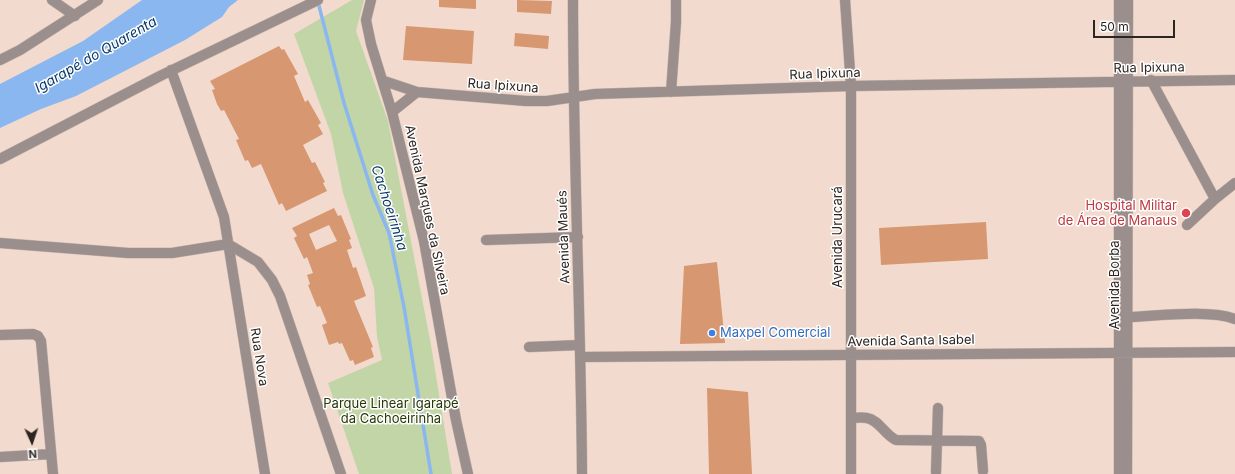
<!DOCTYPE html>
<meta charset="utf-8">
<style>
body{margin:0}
#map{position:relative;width:1235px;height:474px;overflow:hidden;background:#f2dbce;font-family:Inter,sans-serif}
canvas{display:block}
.north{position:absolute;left:12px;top:422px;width:40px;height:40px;-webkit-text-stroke:3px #fff;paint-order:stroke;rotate:177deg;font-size:11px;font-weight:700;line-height:16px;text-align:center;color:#2d2520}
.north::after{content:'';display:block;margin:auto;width:14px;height:18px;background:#2d2520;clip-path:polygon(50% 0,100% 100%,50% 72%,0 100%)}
.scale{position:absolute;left:1093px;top:20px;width:82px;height:18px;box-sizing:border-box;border:2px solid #2d2520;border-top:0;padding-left:5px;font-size:12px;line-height:14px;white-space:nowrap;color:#2d2520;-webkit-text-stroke:3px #fff;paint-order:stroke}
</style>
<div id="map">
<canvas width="1235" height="474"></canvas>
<div class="north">N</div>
<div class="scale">50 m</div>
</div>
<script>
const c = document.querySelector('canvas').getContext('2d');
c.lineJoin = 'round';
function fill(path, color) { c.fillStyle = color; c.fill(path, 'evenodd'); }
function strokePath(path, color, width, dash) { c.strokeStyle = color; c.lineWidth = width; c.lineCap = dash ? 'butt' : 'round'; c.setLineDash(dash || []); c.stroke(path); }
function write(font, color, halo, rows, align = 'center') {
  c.font = font + ' Inter,sans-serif'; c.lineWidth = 3; c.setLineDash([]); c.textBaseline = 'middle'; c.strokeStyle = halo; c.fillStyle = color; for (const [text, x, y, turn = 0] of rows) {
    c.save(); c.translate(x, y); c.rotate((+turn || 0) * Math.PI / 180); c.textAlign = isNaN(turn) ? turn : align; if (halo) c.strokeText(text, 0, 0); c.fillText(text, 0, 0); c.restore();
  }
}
const green = new Path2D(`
 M 352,0 L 364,0 L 356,31 L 388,121 L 431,345 L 452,474 L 359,474 L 328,383 L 382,360 L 377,337 L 374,288 L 343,193 L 331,134 L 294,34 Z`);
const water = new Path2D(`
 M 142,0 L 238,0 L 229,7 L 222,17 L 185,40 L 76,96 L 41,109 L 0,128 L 0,84 L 83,41 Z`);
const stream = new Path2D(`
 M 318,2 L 344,103 L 373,195 L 389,233 L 404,307 L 431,474`);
const building = new Path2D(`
 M 439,0 L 476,0 L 476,9 L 439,7 Z
 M 517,0 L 552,1 L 551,14 L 517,12 Z
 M 406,26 L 474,31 L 472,64 L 403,60 Z
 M 515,33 L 549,36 L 548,49 L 514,46 Z
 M 279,46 L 282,50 L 284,49 L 298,74 L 294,76 L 305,102 L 308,100 L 321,123 L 318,125 L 323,134 L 303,145 L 312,163 L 315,162 L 325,182 L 323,183 L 327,191 L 286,211 L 282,203 L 279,205 L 261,164 L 252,168 L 248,160 L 245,161 L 236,140 L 239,139 L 224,110 L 221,111 L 217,104 L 212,90 L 215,89 L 210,81 Z
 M 334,208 L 338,216 L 341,215 L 351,239 L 349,240 L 352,248 L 347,250 L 353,268 L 356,267 L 366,296 L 354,301 L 373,347 L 371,348 L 374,357 L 355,365 L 353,360 L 350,361 L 342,343 L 339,344 L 338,342 L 329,345 L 322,325 L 327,323 L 320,306 L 317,307 L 308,285 L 310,284 L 307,275 L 313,273 L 307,257 L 304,259 L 294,238 L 297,236 L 292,228 ZM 329,225 L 337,241 L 316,250 L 309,234 Z
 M 986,222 L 988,259 L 881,265 L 879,228 Z
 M 717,262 L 725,343 L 680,344 L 684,266 Z
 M 707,388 L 748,392 L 752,474 L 709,474 Z`);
const minor = new Path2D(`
 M 52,0 L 75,16
 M 371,0 L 366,20 L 371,44 L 392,112 L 424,241 L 456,420 L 468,474
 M 573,0 C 573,158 581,316 582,474
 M 845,0 L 851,86 L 851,474
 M 1119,0 L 1119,474
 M 0,60 L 20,50 L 98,0
 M 171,70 L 224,217 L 265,474
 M 1151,80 L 1215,199
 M 384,81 L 417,92 L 526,101 L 547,101 L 595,94 L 851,86 L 1235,80
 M 671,92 L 676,22 L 676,0
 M 392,112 L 417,92
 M 0,159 L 162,75 L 318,0
 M 1187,225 L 1215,199 L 1235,183
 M 486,240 L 578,237
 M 0,243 L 128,253 L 172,253 L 228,244
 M 228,244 L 258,262 L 272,280 L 280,296 L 341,474
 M 1128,317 C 1157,316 1209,309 1235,319
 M 0,335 L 33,334 L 38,336 L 41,341 L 53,474
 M 529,347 L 580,345
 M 581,357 L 1235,352
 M 851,418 C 856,418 862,417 867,418 C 879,420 885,435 896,440 L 979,441 L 981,445 L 983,471
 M 0,457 L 51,454
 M 936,472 L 938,408
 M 1127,474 L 1128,0`);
const markers = [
 [1186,213,5,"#e0444e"],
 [712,333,4,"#3f7fe0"]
];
const streetNames = [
 ["Rua Ipixuna",1149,68,-1],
 ["Rua Ipixuna",825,74,-2],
 ["Rua Ipixuna",503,86,4],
 ["Avenida Marques da Silveira",427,210,78],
 ["Avenida Maués",564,237,-92],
 ["Avenida Urucará",838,237,-90],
 ["Avenida Borba",1115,285,-90],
 ["Avenida Santa Isabel",911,341,-1],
 ["Rua Nova",259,357,81]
];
const healthNames = [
 ["Hospital Militar",1177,206],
 ["de Área de Manaus",1177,221]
];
const shopNames = [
 ["Maxpel Comercial",720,333]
];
const parkNames = [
 ["Parque Linear Igarapé",391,404],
 ["da Cachoeirinha",391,419]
];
const waterNames = [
 ["Igarapé do Quarenta",96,55,-30],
 ["Cachoeirinha",389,208,72]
];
fill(green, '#c2d5a7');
fill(water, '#8ab7ef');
strokePath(stream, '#8ab7ef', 3.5);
fill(building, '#d79770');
strokePath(minor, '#cbb7ab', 11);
strokePath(minor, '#9b8f8d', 10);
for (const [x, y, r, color] of markers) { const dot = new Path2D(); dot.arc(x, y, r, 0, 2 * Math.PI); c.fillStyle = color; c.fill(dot); strokePath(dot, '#fff', 1.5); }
write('13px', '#2d2520', '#fff', streetNames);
write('13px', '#be3a42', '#fff', healthNames, 'right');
write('13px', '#366cbe', '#fff', shopNames, 'left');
write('13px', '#283705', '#fff', parkNames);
write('italic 14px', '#0a396a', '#fff', waterNames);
</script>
